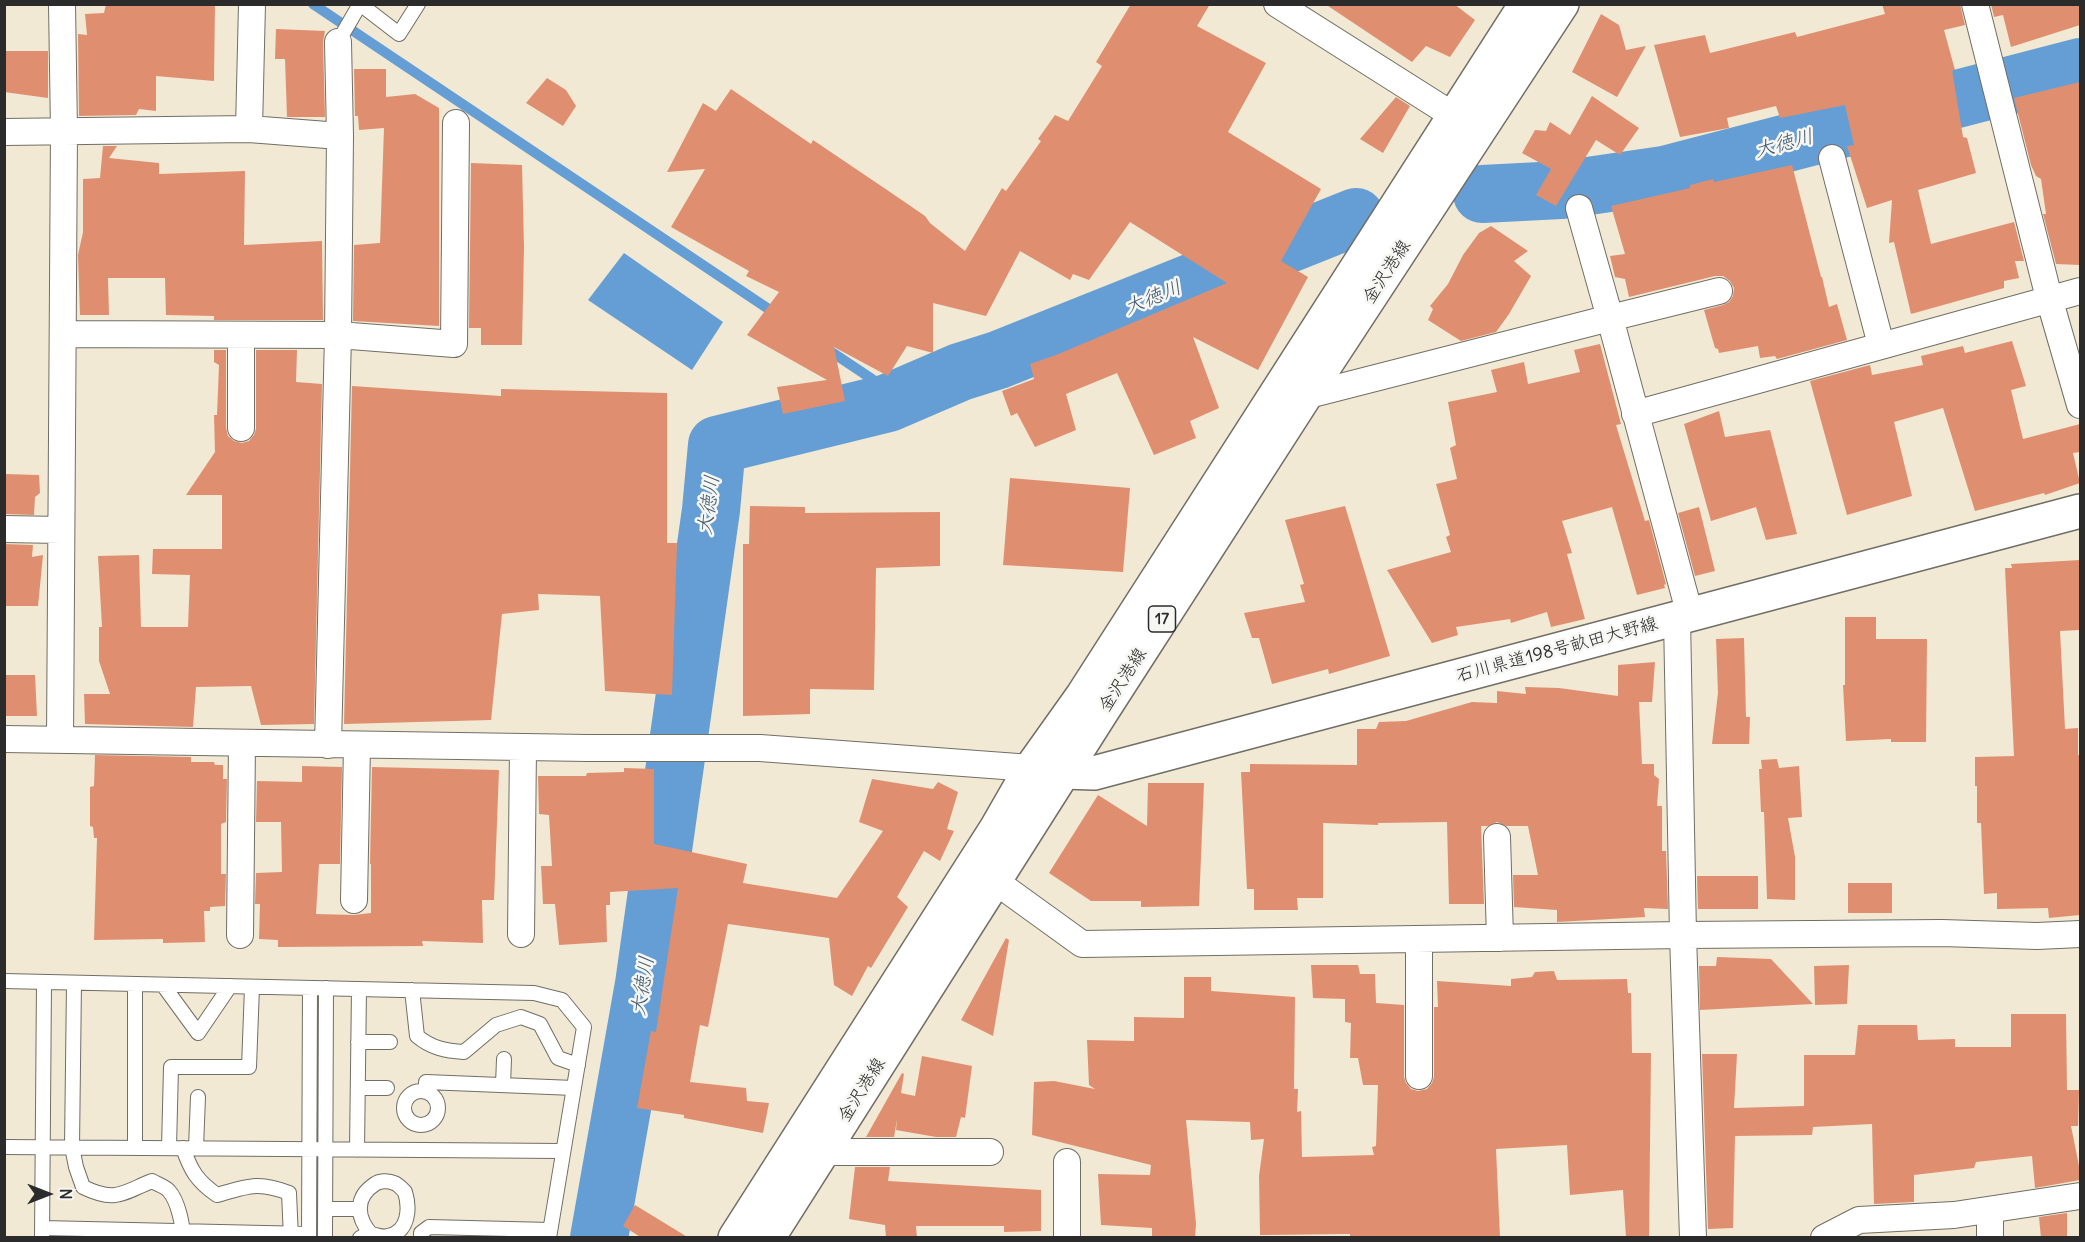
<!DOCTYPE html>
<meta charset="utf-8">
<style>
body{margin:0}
#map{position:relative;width:2085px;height:1242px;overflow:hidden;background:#f1e9d3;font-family:Delius,sans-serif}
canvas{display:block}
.frame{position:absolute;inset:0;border:6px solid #2b2b2b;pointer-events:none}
.north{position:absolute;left:18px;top:1164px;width:60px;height:60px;-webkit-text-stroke:4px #f6f6f2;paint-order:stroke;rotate:90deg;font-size:16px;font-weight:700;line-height:24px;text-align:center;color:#2b2b2b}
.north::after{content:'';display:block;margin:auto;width:21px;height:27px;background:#2b2b2b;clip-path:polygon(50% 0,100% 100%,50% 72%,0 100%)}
</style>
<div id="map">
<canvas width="2085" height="1242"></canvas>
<div class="frame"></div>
<div class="north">N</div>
</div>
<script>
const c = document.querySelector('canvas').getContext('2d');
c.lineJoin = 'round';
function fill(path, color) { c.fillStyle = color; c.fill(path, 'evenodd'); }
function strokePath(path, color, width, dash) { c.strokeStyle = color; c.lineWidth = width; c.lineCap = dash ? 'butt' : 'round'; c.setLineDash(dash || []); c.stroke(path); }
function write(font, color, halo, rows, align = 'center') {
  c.font = font + ' Delius,"Klee One",sans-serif'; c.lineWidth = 5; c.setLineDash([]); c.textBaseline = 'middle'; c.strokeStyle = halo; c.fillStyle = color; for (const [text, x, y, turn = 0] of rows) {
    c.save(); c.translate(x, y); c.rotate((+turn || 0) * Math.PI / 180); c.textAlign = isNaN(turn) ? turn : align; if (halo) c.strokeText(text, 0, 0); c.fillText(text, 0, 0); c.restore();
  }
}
const water = new Path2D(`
 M 624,253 L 723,322 L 692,370 L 588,300 Z`);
const stream = new Path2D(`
 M 313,4 L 779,316
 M 824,347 L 872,379 L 888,403`);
const river = new Path2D(`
 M 1482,194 L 1561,190 L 1664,175 L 2080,67
 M 599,1238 L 644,984 L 711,510 L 717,445 L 888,403 L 960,372 L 998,360 L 1356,217`);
const building = new Path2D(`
 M 106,4 L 215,4 L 214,81 L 156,76 L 156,111 L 139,109 L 136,115 L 79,116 L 78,34 L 87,35 L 85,14 L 104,13 Z
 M 1131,4 L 1210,4 L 1197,26 L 1266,63 L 1228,132 L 1321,189 L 1281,261 L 1308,277 L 1258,370 L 1193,337 L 1219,408 L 1190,421 L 1196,438 L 1154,455 L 1117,373 L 1066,394 L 1076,430 L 1035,447 L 1017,413 L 1011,416 L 1002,391 L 1034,379 L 1030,364 L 1056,355 L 1227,283 L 1130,222 L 1089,280 L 1073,274 L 1070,280 L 1020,251 L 986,316 L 933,303 L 933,353 L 907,346 L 888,376 L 834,347 L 845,401 L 783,414 L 777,387 L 827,380 L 747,335 L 779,292 L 746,276 L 749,271 L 671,227 L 705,169 L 667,172 L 703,103 L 716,111 L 731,89 L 811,144 L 813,140 L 893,194 L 925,216 L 930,223 L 965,251 L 1002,188 L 1006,191 L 1041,141 L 1038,139 L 1055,115 L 1068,121 L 1102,66 L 1096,62 Z
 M 1325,4 L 1454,4 L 1475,20 L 1450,57 L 1426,46 L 1412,62 Z
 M 1882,4 L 1960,4 L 1965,25 L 1944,30 L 1955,70 L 1952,70 L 1963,137 L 1967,138 L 1976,173 L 1918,190 L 1931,244 L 2014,222 L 2024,261 L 2015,261 L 2019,278 L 2004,281 L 2004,288 L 1911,314 L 1894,242 L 1889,243 L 1892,200 L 1867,208 L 1847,146 L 1854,145 L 1845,105 L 1780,118 L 1776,106 L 1727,118 L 1729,128 L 1680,137 L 1654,45 L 1705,35 L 1710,53 L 1795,32 L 1797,37 L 1885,14 Z
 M 1991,4 L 2080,4 L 2080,25 L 2011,47 L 2003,15 L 1994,17 Z
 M 1601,14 L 1619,25 L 1626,50 L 1646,46 L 1617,97 L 1572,72 Z
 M 276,29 L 325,31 L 323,42 L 325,117 L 287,117 L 285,59 L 275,59 Z
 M 4,51 L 48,51 L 48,98 L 4,92 Z
 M 354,69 L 386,69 L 386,97 L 415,94 L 439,108 L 439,326 L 353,321 L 354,245 L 380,243 L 384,128 L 359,130 L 358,116 L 355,116 Z
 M 547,78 L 566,90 L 576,106 L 563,126 L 526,103 Z
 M 2080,82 L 2080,265 L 2056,264 L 2043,214 L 2046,214 L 2041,179 L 2036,176 L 2031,165 L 2014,98 Z
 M 1592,96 L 1639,128 L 1620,155 L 1596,140 L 1556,206 L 1536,195 L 1551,169 L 1522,153 L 1535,130 L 1546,131 L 1550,122 L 1570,135 Z
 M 1396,97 L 1410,106 L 1383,153 L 1360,139 Z
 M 103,146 L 117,146 L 109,158 L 159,163 L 159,174 L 245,171 L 244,245 L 322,241 L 323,320 L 214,320 L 214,316 L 166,315 L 165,278 L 108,278 L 109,315 L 80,315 L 78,255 L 83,232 L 83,179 L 100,178 Z
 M 471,163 L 522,165 L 524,247 L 522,345 L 481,345 L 481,328 L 469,328 Z
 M 1792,165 L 1821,277 L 1822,277 L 1829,307 L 1837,304 L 1847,340 L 1777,359 L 1775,356 L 1760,358 L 1758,346 L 1719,353 L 1718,349 L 1715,348 L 1704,310 L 1723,305 L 1729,302 L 1733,296 L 1734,288 L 1730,281 L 1723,276 L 1715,276 L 1629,297 L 1625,279 L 1615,277 L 1610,256 L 1625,254 L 1611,206 L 1690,188 L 1690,185 L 1713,179 L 1714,182 Z
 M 1491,226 L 1528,251 L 1514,261 L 1531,276 L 1509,314 L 1496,332 L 1461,341 L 1428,320 L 1433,309 L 1430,306 L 1448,284 L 1463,255 L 1479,233 Z
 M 2012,341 L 2026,386 L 2011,390 L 2023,439 L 2080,424 L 2080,452 L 2073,453 L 2080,483 L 2045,495 L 2044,493 L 1975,511 L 1943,408 L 1894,422 L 1912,496 L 1847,515 L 1810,381 L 1870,365 L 1872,375 L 1923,365 L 1921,356 L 1963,346 L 1965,353 Z
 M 1600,344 L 1621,424 L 1616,425 L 1645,521 L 1649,520 L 1666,584 L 1664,585 L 1665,588 L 1637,595 L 1612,507 L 1562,521 L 1572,553 L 1567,554 L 1585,619 L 1551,627 L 1547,612 L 1511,623 L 1510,619 L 1456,627 L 1458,635 L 1432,643 L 1387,570 L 1451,552 L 1446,537 L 1450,535 L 1436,484 L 1457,479 L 1450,448 L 1456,445 L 1448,402 L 1497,392 L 1491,370 L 1524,362 L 1528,384 L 1580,372 L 1574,350 Z
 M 214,350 L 226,350 L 226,428 L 228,436 L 234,441 L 242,443 L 249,441 L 254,435 L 256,429 L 256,350 L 297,350 L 296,382 L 322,384 L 314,724 L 261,725 L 251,686 L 196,687 L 193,727 L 85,724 L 84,694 L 110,694 L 99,661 L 99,627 L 102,627 L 98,556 L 139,555 L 141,627 L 188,627 L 190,575 L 152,574 L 153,549 L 222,549 L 222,495 L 186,495 L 215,452 L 214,415 L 217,415 L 219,365 L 214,362 Z
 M 352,386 L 501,396 L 501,389 L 667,393 L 667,543 L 677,543 L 672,695 L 605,691 L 600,596 L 538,594 L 539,610 L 502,614 L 491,720 L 344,724 Z
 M 1719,411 L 1725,437 L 1770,430 L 1797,534 L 1766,540 L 1756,507 L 1711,521 L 1684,424 Z
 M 4,474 L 39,475 L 40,493 L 35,497 L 34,515 L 4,514 Z
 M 1010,478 L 1130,488 L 1123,572 L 1003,565 Z
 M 750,506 L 805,507 L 805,513 L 940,512 L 940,566 L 876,568 L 874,690 L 810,689 L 810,714 L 743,716 L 743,544 L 749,544 Z
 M 1345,506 L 1390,656 L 1329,674 L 1328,669 L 1272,684 L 1259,638 L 1252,638 L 1244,613 L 1305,602 L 1300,585 L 1304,584 L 1285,520 Z
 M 1699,507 L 1715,571 L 1695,576 L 1678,513 Z
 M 4,544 L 33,545 L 32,557 L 43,555 L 38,606 L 4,606 Z
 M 2080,560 L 2080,630 L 2060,631 L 2065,729 L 2078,728 L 2078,755 L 2080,755 L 2080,915 L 2049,918 L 2048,908 L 1997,909 L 1997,893 L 1984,894 L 1981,823 L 1977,823 L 1977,786 L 1975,786 L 1975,757 L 2014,756 L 2005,568 L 2012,568 L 2011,564 Z
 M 1845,617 L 1876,617 L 1876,639 L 1927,639 L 1926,742 L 1891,742 L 1891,739 L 1846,741 L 1843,685 L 1845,685 Z
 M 1744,638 L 1746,717 L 1750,717 L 1749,744 L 1712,744 L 1718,693 L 1716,639 Z
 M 1655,662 L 1652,702 L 1639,702 L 1642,764 L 1654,764 L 1654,775 L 1659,779 L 1657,806 L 1662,806 L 1662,851 L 1666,851 L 1668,909 L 1644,908 L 1645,917 L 1557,922 L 1557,910 L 1514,907 L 1513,875 L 1538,875 L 1528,826 L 1506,826 L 1497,822 L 1488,826 L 1481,826 L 1484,904 L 1449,904 L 1447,822 L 1378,823 L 1378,825 L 1323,823 L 1323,898 L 1297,898 L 1298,910 L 1254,910 L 1254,889 L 1247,889 L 1241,772 L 1250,772 L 1250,764 L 1357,765 L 1357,729 L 1376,729 L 1379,722 L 1406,721 L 1472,702 L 1497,703 L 1497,691 L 1526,694 L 1525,687 L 1559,688 L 1618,696 L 1618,665 Z
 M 4,675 L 35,675 L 37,716 L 4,716 Z
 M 95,755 L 191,757 L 191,762 L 214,762 L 215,765 L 223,765 L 223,779 L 227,779 L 226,822 L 221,824 L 221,874 L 226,874 L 225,906 L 210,907 L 210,911 L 204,911 L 205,942 L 163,943 L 163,939 L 94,940 L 97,838 L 94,838 L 93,827 L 90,826 L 90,787 L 94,786 Z
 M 1777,759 L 1779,768 L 1799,766 L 1802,817 L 1788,818 L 1795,857 L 1795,900 L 1767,899 L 1764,812 L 1761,812 L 1759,769 L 1762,769 L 1761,760 Z
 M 302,766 L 342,767 L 340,864 L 319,864 L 316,914 L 354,915 L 371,913 L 371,864 L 370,864 L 372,767 L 499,770 L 494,900 L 482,900 L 483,943 L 422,941 L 423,946 L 278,947 L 278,940 L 259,939 L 260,904 L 255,904 L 256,873 L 282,872 L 281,822 L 256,822 L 257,781 L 302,782 Z
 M 624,768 L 654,769 L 654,844 L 747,864 L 743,883 L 837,898 L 883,831 L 859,822 L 872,779 L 933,789 L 938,782 L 958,792 L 947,829 L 954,831 L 940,861 L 924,851 L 897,897 L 908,907 L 871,968 L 868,966 L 852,996 L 834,985 L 829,938 L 728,924 L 708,1027 L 700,1025 L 690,1082 L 746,1088 L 747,1101 L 769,1103 L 763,1133 L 684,1118 L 684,1115 L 637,1108 L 651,1031 L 656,1032 L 678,888 L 610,892 L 610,905 L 606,905 L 607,942 L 559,945 L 555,904 L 543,904 L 541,866 L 552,866 L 549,815 L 539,814 L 538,776 L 586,776 L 587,773 L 624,772 Z
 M 1148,783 L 1204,783 L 1199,906 L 1141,907 L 1141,901 L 1091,901 L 1049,873 L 1098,795 L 1147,826 Z
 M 1697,876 L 1758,876 L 1758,909 L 1698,909 Z
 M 1848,883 L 1892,883 L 1892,913 L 1848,913 Z
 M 1006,938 L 1009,940 L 993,1036 L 961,1020 Z
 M 1717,957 L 1771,959 L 1813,1004 L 1700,1010 L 1699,966 L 1716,966 Z
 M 1311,965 L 1358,965 L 1360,974 L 1375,974 L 1376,1003 L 1404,1005 L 1404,1077 L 1406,1083 L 1411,1089 L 1418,1091 L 1427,1089 L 1432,1083 L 1434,1077 L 1434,1007 L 1438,1007 L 1437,981 L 1511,986 L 1511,979 L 1532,977 L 1535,972 L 1554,971 L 1557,980 L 1627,979 L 1628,993 L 1631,993 L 1632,1053 L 1651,1053 L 1649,1238 L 1626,1238 L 1623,1190 L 1570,1195 L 1567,1145 L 1496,1149 L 1500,1238 L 1350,1238 L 1350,1234 L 1260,1235 L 1259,1176 L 1264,1139 L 1251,1140 L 1250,1122 L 1186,1120 L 1196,1224 L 1195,1238 L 1152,1238 L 1152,1228 L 1101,1225 L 1098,1174 L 1150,1175 L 1151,1165 L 1032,1135 L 1034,1082 L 1054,1081 L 1095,1089 L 1089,1085 L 1087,1040 L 1134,1041 L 1134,1017 L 1184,1018 L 1184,977 L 1211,977 L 1211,991 L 1295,997 L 1294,1089 L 1298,1089 L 1297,1112 L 1301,1111 L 1302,1157 L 1374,1155 L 1372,1147 L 1376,1146 L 1378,1085 L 1363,1085 L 1358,1058 L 1350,1058 L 1351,1023 L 1345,1022 L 1345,999 L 1313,998 Z
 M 1849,965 L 1847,1004 L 1815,1005 L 1814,966 Z
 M 2011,1014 L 2066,1014 L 2067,1090 L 2079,1090 L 2078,1126 L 2071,1126 L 2080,1171 L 2080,1180 L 2035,1188 L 2032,1156 L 1976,1162 L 1974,1168 L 1914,1175 L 1914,1202 L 1874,1204 L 1872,1124 L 1813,1127 L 1812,1135 L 1735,1136 L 1733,1228 L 1708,1229 L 1702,1054 L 1737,1054 L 1734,1108 L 1804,1106 L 1804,1055 L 1855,1055 L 1858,1025 L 1917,1025 L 1918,1040 L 1955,1039 L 1955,1047 L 2011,1047 Z
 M 922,1056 L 972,1066 L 965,1118 L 961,1117 L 956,1137 L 936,1137 L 896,1130 L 897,1119 L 894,1137 L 866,1137 L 902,1073 L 904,1074 L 901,1093 L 915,1096 Z
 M 855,1167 L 890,1167 L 888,1181 L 1041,1190 L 1041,1231 L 1004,1232 L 1004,1226 L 916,1226 L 917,1238 L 886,1238 L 885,1225 L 849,1219 Z
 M 635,1205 L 689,1238 L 642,1238 L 623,1226 Z
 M 2067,1213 L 2067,1238 L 2041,1238 L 2039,1217 Z`);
const service = new Path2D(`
 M 360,4 L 399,34 L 418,4
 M 338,42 L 360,4
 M 4,981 L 534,993 L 562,1000 L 584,1027 L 549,1238
 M 74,983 L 72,1147 L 76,1167 L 83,1187 C 116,1203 122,1193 152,1181 C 157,1184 166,1187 169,1191 C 178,1201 183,1225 183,1238
 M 163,985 L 198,1033 L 230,986
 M 412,990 L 417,1036 C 431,1048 446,1051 464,1052 L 496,1025 L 521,1017 L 540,1024 L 558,1058 L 578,1065
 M 358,1042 L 390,1042
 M 503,1085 L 504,1059
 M 358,1088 L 387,1088
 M404 1108a17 17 0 1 1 34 0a17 17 0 1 1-34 0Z
 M 426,1092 L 426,1082 L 574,1088
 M 4,1147 L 563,1151
 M 135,1148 L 135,984
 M 169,1148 L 171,1067 L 249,1067 L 252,987
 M 183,1148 C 191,1171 197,1181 217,1195 C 248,1186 259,1181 289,1193 L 291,1238
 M 196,1148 L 198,1097
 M 357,1150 L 359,989
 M 325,1209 L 359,1209
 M 42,1228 L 309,1234
 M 42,1238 L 44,982
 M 309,1238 L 310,988
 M 325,1238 L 326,988
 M 360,1238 C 373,1229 378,1239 388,1236 C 409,1232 410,1208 405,1192 C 402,1189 398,1184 394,1183 C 388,1180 379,1181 375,1184 C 355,1197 356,1217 371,1234
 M 421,1238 L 421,1233 L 429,1227 L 550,1230`);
const minor = new Path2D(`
 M 1277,4 L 1454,116
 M 1975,4 L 2049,298 L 2080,405
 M 338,42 L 340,136
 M 249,129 L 252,4
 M 4,132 L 249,129 L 340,136 L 338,335 L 328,745
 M 1832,158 L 1881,345
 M 1579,208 L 1610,318 L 1719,291
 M 63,334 L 338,335 L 454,344 L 456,123
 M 241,335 L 241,428
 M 1296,390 L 1305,396 L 1610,318 L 1690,615
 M 1635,414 L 2080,291
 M 4,529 L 61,530
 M 1677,618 L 1683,935 L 1693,1238
 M 4,739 L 588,748 L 760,748 L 1031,768
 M 60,740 L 64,131 L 62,4
 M 1497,837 L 1500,938
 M 981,871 L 1082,944 L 1683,935 L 1942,933 L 2037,936 L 2080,934
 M 354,900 L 357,745
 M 521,934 L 523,747
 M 240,935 L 242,743
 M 1419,940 L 1419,1076
 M 810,1144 L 822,1152 L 990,1152
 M 1990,1210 L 1990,1238
 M 1067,1238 L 1067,1162
 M 1824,1238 L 1859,1220 L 1954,1215 L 2080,1196`);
const secondary = new Path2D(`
 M 1037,769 L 1064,772 L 1094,773 L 2080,511`);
const primary = new Path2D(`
 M 735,1238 L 996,829 L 1031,768 L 1083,695 L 1526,4
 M 768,1238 L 1101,713 L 1305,396 L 1562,4`);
const shields = [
 [1162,619,27]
];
const shieldNames = [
 ["17",1162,619]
];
const streetNames = [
 ["金沢港線",1387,272,-57],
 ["石川県道198号畝田大野線",1557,650,-15],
 ["金沢港線",1123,680,-57],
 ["金沢港線",862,1090,-58]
];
const waterNames = [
 ["大徳川",1784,144,-15],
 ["大徳川",1153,298,-22],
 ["大徳川",709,505,-82],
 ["大徳川",643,986,-81]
];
fill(water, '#649ed4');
strokePath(stream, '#649ed4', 10);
strokePath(river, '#649ed4', 58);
fill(building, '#df8f70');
strokePath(service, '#706e66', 16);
strokePath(minor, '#706e66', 28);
strokePath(secondary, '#706e66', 36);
strokePath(primary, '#706e66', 36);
strokePath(service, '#fff', 14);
strokePath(minor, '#fff', 26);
strokePath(secondary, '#fff', 33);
strokePath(primary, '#fff', 33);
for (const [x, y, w] of shields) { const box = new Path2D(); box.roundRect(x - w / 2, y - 13, w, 26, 4.5); c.fillStyle = '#f6f6f2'; c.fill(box); strokePath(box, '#2b2b2b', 1.5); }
write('bold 16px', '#2b2b2b', null, shieldNames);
write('18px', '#2b2b2b', '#f6f6f2', streetNames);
write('italic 20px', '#42596f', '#f6f6f2', waterNames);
</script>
